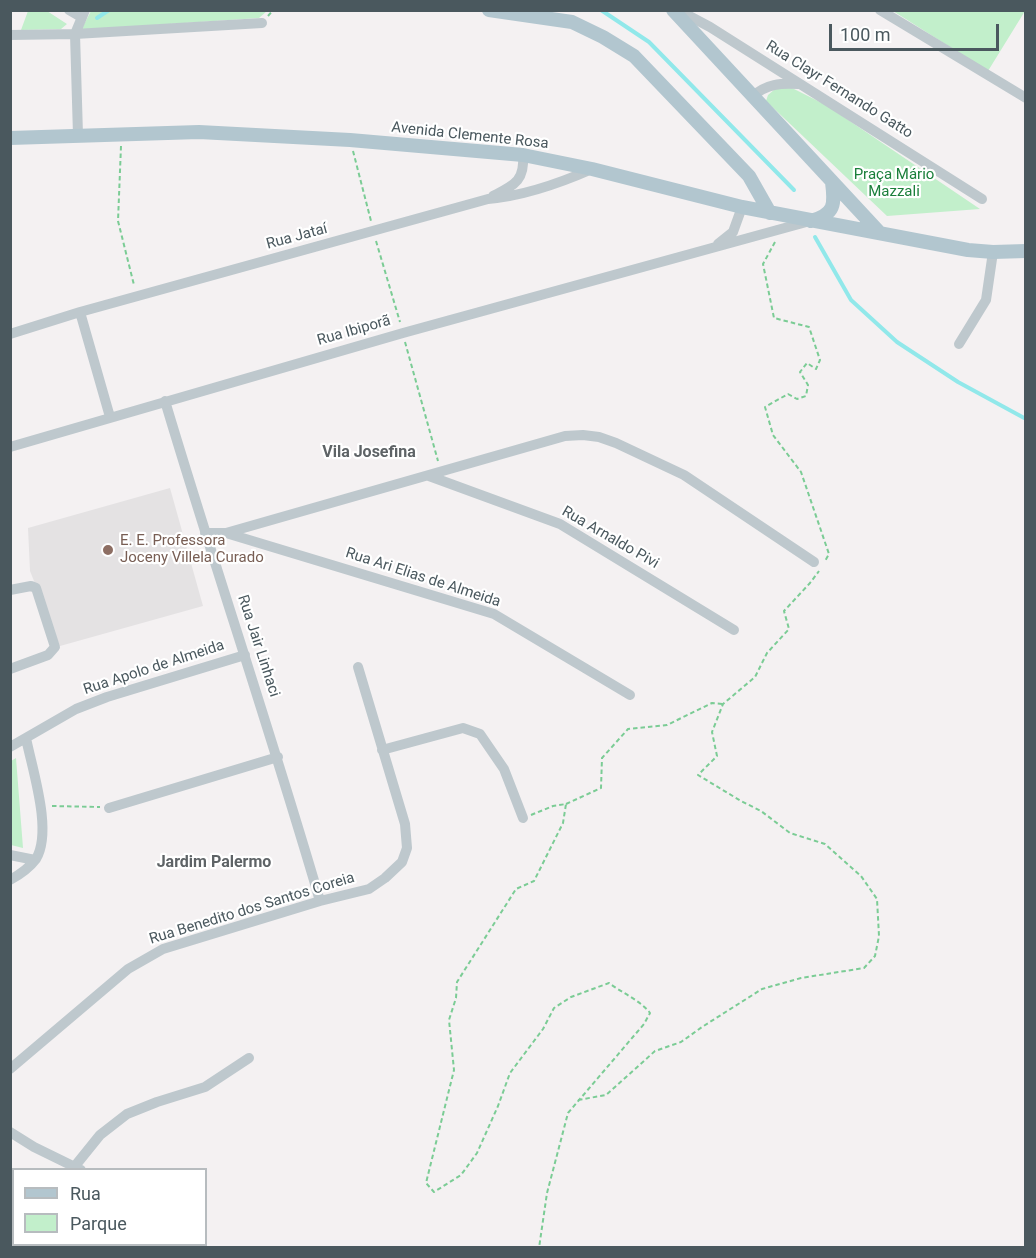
<!DOCTYPE html>
<meta charset="utf-8">
<style>
body{margin:0}
#map{position:relative;width:1036px;height:1258px;overflow:hidden;background:#f4f1f2;font-family:Roboto,sans-serif}
canvas{display:block}
.frame{position:absolute;inset:0;border:12px solid #4a585e;pointer-events:none}
.legend{position:absolute;left:12px;top:1168px;width:195px;height:78px;box-sizing:border-box;background:#fff;border:2px solid #b7bcbf;margin:0;padding:8px 10px;list-style:none;font-size:18px;color:#4a585e}
.legend li{display:flex;align-items:center;gap:12px;height:30px}
.legend b{width:30px;border:2px solid #b7bcbf}
.scale{position:absolute;left:829px;top:24px;width:170px;height:27px;box-sizing:border-box;border:3px solid #4a585e;border-top:0;padding-left:8px;font-size:18px;line-height:21px;white-space:nowrap;color:#4a585e;-webkit-text-stroke:4px #fff;paint-order:stroke}
</style>
<div id="map">
<canvas width="1036" height="1258"></canvas>
<div class="frame"></div>
<ul class="legend">
<li><b style="height:8px;background:#b2c6cf"></b>Rua</li>
<li><b style="height:16px;background:#c2efcb"></b>Parque</li>
</ul>
<div class="scale">100 m</div>
</div>
<script>
const c = document.querySelector('canvas').getContext('2d');
c.lineJoin = 'round';
function fill(path, color) { c.fillStyle = color; c.fill(path, 'evenodd'); }
function strokePath(path, color, width, dash) { c.strokeStyle = color; c.lineWidth = width; c.lineCap = dash ? 'butt' : 'round'; c.setLineDash(dash || []); c.stroke(path); }
function write(font, color, halo, rows, align = 'center') {
  c.font = font + ' Roboto,sans-serif'; c.lineWidth = 4.5; c.setLineDash([]); c.textBaseline = 'middle'; c.strokeStyle = halo; c.fillStyle = color; for (const [text, x, y, turn = 0] of rows) {
    c.save(); c.translate(x, y); c.rotate((+turn || 0) * Math.PI / 180); c.textAlign = isNaN(turn) ? turn : align; if (halo) c.strokeText(text, 0, 0); c.fillText(text, 0, 0); c.restore();
  }
}
const education = new Path2D(`
 M 170,488 L 203,606 L 60,646 L 30,571 L 28,528 Z`);
const green = new Path2D(`
 M 28,11 L 47,11 L 67,24 L 61,29 L 21,30 Z
 M 91,11 L 267,11 L 259,18 L 81,30 Z
 M 893,11 L 1025,11 L 988,71 Z
 M 782,83 L 826,105 L 980,209 L 887,216 L 766,101 L 768,95 Z
 M 16,758 L 23,848 L 11,845 L 11,761 Z`);
const stream = new Path2D(`
 M 601,10 L 649,42 L 794,190
 M 97,18 L 109,10
 M 815,237 L 851,300 L 897,342 L 958,382 L 1026,419`);
const path = new Path2D(`
 M 268,16 L 273,10
 M 121,146 L 118,221 L 134,285
 M 353,151 L 371,221
 M 376,241 L 400,322
 M 775,242 L 763,264 L 774,318 L 809,327 L 820,360 L 816,369 L 807,363 L 800,372 L 808,385 L 806,396 L 797,399 L 788,394 L 765,407 L 773,435 L 801,472 L 829,554 L 825,561
 M 405,342 L 438,461
 M 566,804 L 601,788 L 602,758 L 628,729 L 667,725 L 712,703 L 723,704
 M 52,806 L 100,807
 M 531,815 L 553,806 L 566,804 L 563,823 L 534,881 L 516,889 L 457,982 L 456,998 L 449,1020 L 454,1070 L 426,1183 L 434,1192 L 461,1175 L 477,1153 L 498,1106 L 510,1073 L 543,1029 L 554,1008 L 571,997 L 609,983 C 622,993 640,1000 650,1013 L 644,1024 L 568,1113 L 547,1193 L 539,1248
 M 578,1100 L 606,1095 L 655,1051 L 681,1042 L 702,1027 L 762,989 L 801,978 L 864,968 L 875,956 L 879,936 L 877,899 L 861,876 L 825,844 L 790,833 L 761,811 L 741,801 L 698,775 L 717,756 L 712,732 L 723,704 L 755,677 L 767,653 L 789,629 L 784,611 L 810,583 L 819,571`);
const minor = new Path2D(`
 M 69,10 L 81,17
 M 678,10 L 710,27 L 982,199
 M 880,10 L 1026,98
 M 10,35 L 75,34 L 262,23
 M 753,96 C 767,84 780,83 798,84
 M 78,135 L 75,34 L 85,10
 M 493,196 C 514,185 525,181 523,155
 M 718,244 L 733,232 L 742,207
 M 80,312 L 110,417
 M 10,334 L 80,312 L 488,199 C 524,196 558,184 592,169
 M 959,344 L 986,300 L 993,252
 M 165,401 C 215,568 271,733 320,901
 M 10,447 L 403,333 L 810,221
 M 429,476 L 560,524 L 734,630
 M 205,533 L 226,533 L 565,436 L 583,435 L 599,437 L 616,443 L 684,475 L 814,562
 M 226,533 L 494,614 L 630,695
 M 10,590 L 31,586 L 36,588 L 55,647 L 48,655 L 10,669
 M 10,747 L 76,709 L 107,697 L 245,655
 M 382,750 L 463,728 L 480,734 L 504,769 L 523,818
 M 109,808 L 278,757
 M 10,855 L 35,860
 M 10,880 C 19,875 30,867 36,859 C 53,831 32,769 26,738
 M 10,1069 L 128,969 L 163,949 L 320,901 L 369,889 L 385,878 L 402,862 L 407,848 L 405,824 L 358,667
 M 10,1132 L 34,1147 L 81,1170
 M 75,1166 L 100,1135 L 127,1114 L 157,1102 L 205,1087 L 249,1058`);
const major = new Path2D(`
 M 489,10 L 572,22 L 603,37 L 634,56 L 749,176 L 770,213
 M 673,10 L 879,232
 M 10,138 L 199,132 L 350,140 L 523,155 L 592,169 L 742,207 L 968,250 L 993,252 L 1026,251
 M 811,221 C 835,214 835,205 832,182`);
const markers = [
 [108,550,6,"#8d6e63"]
];
const streetNames = [
 ["Rua Clayr Fernando Gatto",839,90,32],
 ["Avenida Clemente Rosa",470,136,6],
 ["Rua Jataí",297,237,-15],
 ["Rua Ibiporã",354,331,-16],
 ["Rua Arnaldo Pivi",610,538,30],
 ["Rua Ari Elias de Almeida",423,578,18],
 ["Rua Jair Linhaci",258,646,72],
 ["Rua Apolo de Almeida",154,668,-18],
 ["Rua Benedito dos Santos Coreia",252,909,-17]
];
const parkNames = [
 ["Praça Mário",894,175],
 ["Mazzali",894,192]
];
const educationNames = [
 ["E. E. Professora",120,541],
 ["Joceny Villela Curado",120,558]
];
const neighbourhoodNames = [
 ["Vila Josefina",369,453],
 ["Jardim Palermo",214,863]
];
fill(education, '#e4e2e3');
fill(green, '#c2efcb');
strokePath(stream, '#91e8ea', 4);
strokePath(path, '#7bcc95', 2, [4.5, 3]);
strokePath(minor, '#bec8cd', 10);
strokePath(major, '#b2c6cf', 14);
for (const [x, y, r, color] of markers) { const dot = new Path2D(); dot.arc(x, y, r, 0, 2 * Math.PI); c.fillStyle = color; c.fill(dot); strokePath(dot, '#fff', 2); }
write('15px', '#4a585e', '#fff', streetNames);
write('15px', '#1b7f3b', '#fff', parkNames);
write('15px', '#785e54', '#fff', educationNames, 'left');
write('bold 16px', '#5e6366', '#fff', neighbourhoodNames);
</script>
